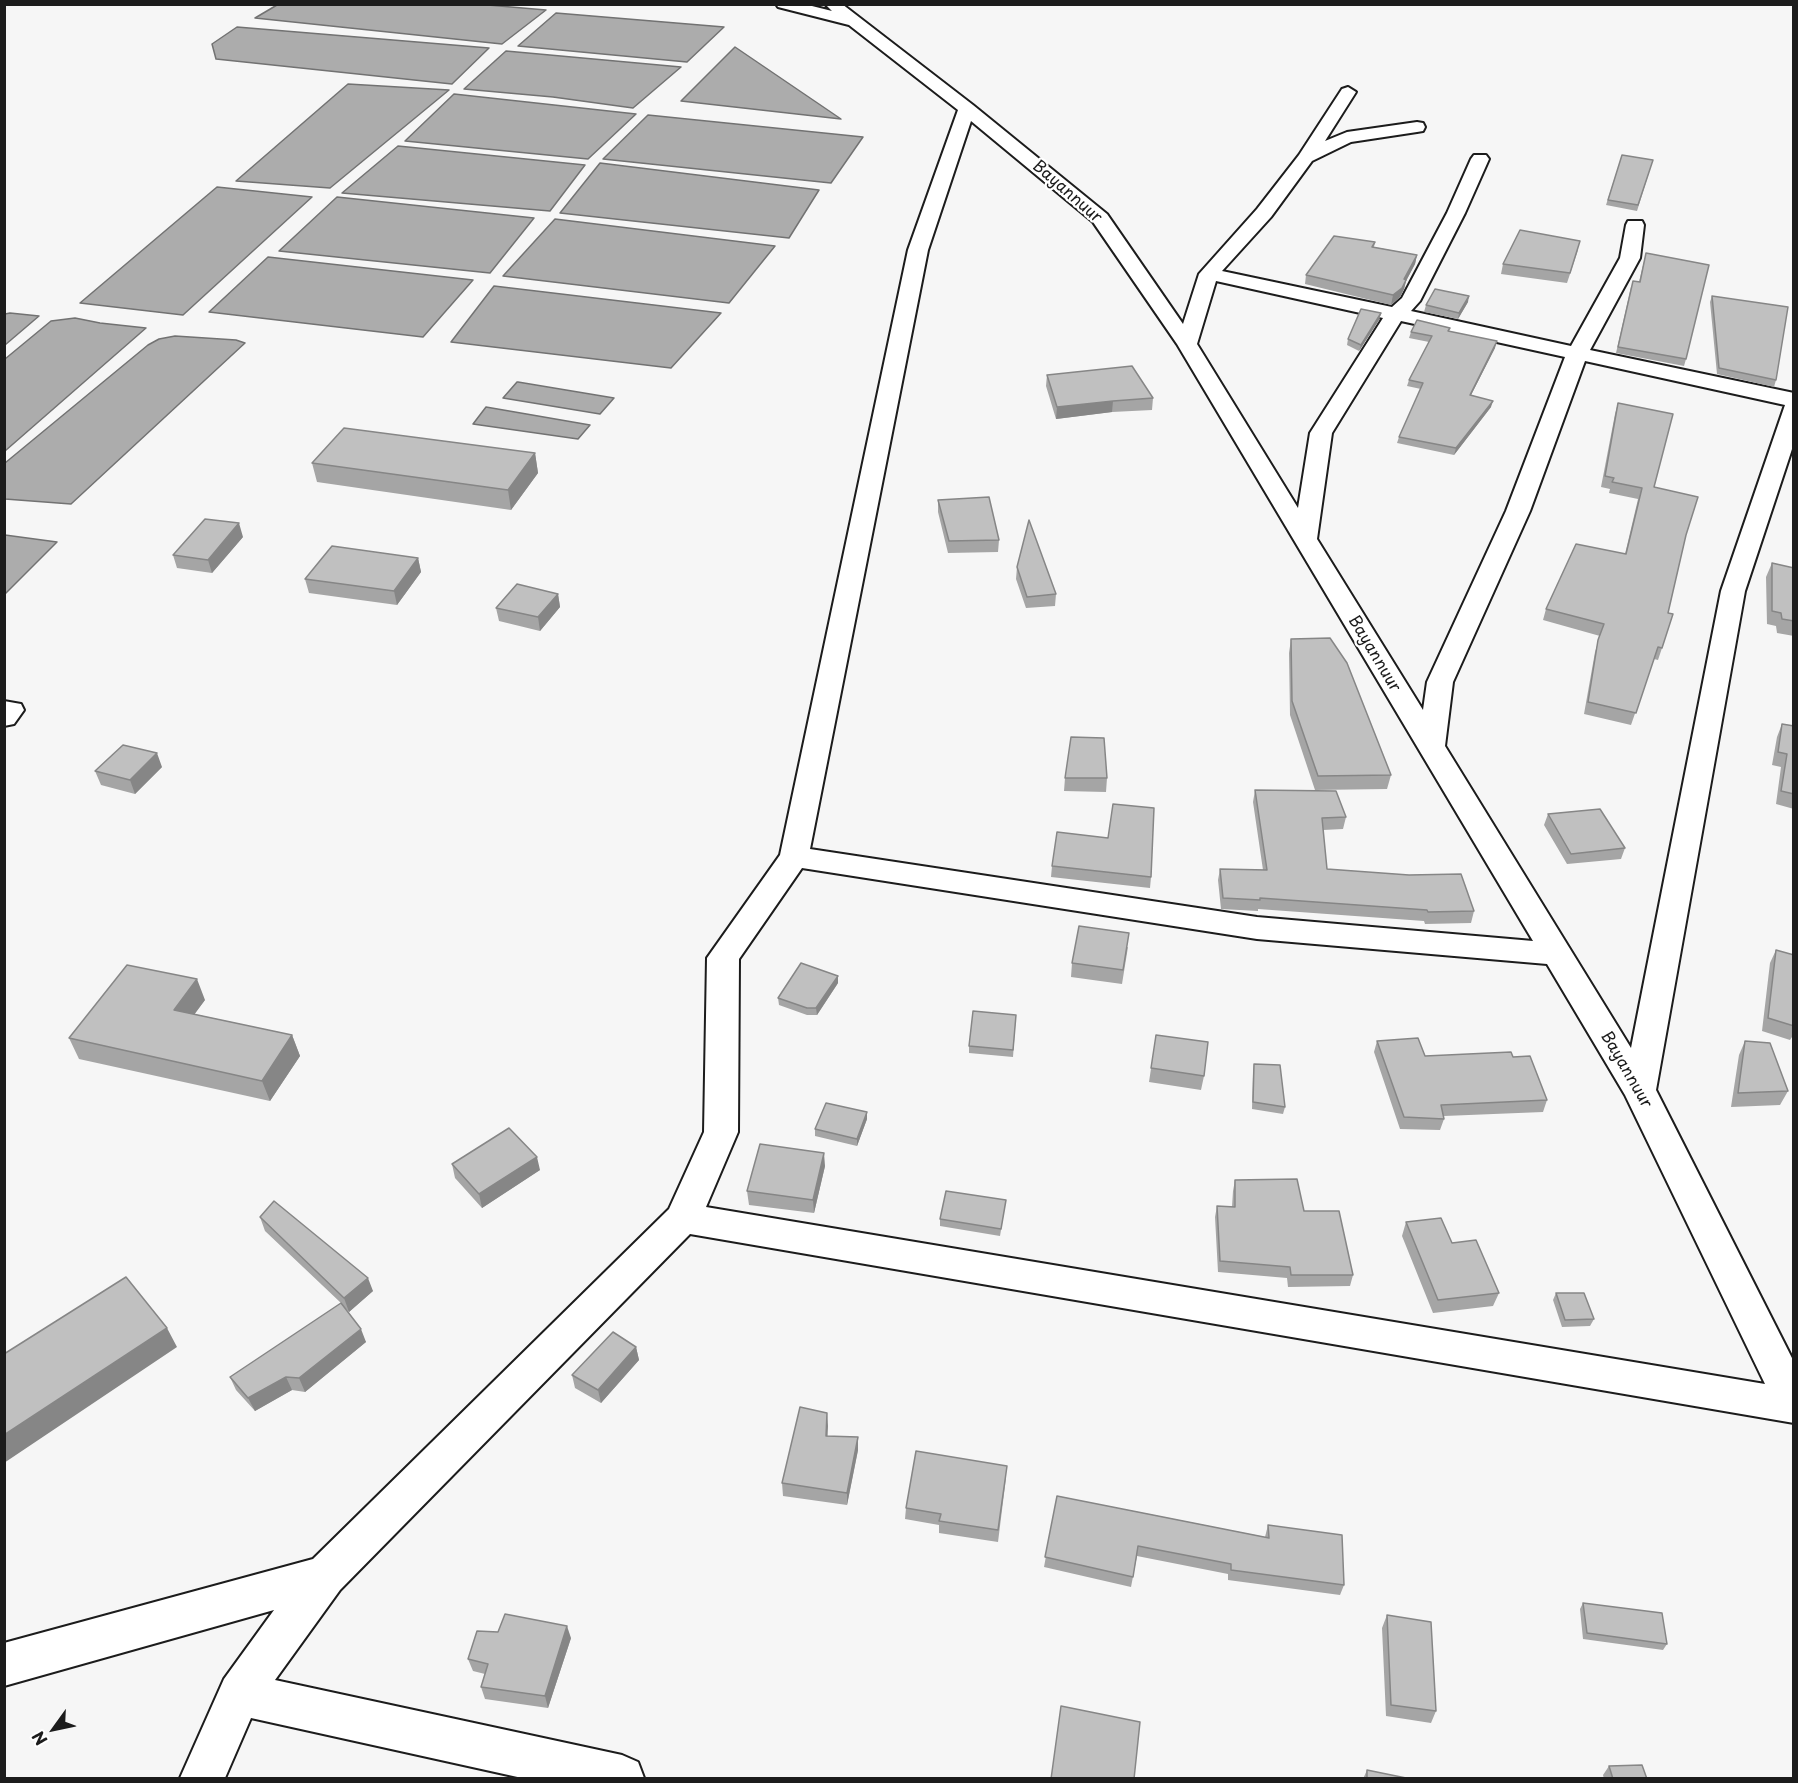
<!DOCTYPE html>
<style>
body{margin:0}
#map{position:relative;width:1798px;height:1783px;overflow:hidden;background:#f6f6f6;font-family:"Playpen Sans",sans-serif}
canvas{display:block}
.frame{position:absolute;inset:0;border:6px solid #1c1c1c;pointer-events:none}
.north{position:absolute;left:24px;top:1699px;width:60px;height:60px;-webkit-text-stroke:4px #fff;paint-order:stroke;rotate:237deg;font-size:16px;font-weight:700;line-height:24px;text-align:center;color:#1c1c1c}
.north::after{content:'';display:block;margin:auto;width:21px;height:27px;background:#1c1c1c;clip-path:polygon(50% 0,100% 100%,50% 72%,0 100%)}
</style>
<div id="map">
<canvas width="1798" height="1783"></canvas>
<div class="frame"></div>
<div class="north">N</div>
</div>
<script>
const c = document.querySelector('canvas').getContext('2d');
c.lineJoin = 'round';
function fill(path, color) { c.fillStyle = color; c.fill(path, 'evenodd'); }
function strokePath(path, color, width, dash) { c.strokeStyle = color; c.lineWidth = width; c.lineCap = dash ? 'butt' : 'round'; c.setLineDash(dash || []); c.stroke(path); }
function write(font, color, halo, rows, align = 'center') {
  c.font = font + ' "Playpen Sans",sans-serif'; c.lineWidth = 4.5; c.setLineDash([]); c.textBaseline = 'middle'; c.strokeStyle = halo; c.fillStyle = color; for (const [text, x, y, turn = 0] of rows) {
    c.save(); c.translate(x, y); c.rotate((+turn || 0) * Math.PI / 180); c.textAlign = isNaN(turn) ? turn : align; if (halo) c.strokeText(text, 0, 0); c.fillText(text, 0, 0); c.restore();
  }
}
const water = new Path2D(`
 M 277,5 L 476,4 L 546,10 L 502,44 L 255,18 Z
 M 556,13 L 724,27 L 687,62 L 518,46 Z
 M 237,27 L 489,48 L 452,84 L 216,59 L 212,44 Z
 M 735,47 L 841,119 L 681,101 Z
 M 506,51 L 681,67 L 633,108 L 553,97 L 464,89 Z
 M 348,84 L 449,90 L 330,188 L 236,181 Z
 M 454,94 L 636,114 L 588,159 L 405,141 Z
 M 648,115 L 863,137 L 831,183 L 603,159 Z
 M 398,146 L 585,165 L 550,211 L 342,193 Z
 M 600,163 L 819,190 L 789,238 L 560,213 Z
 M 217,187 L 312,197 L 183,315 L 80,303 Z
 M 337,197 L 534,218 L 490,273 L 279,251 Z
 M 555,219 L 775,246 L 729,303 L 503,276 Z
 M 268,257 L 473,280 L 423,337 L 209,312 Z
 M 494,286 L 721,313 L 671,368 L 451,342 Z
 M 10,313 L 39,316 L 5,345 L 5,314 Z
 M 75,318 L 100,323 L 146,328 L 5,451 L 5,359 L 51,321 Z
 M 175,336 L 236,340 L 245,343 L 71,504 L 5,499 L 5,463 L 148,345 L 159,339 Z
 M 517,382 L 518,382 L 614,398 L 600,414 L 503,398 Z
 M 486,407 L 590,425 L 578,439 L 473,424 Z
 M 5,535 L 57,542 L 5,594 L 4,535 Z`);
const street = new Path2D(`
 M 776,4 L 804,4 L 832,11 L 825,4 L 842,4 L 973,105 L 1107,214 L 1183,324 L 1199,274 L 1257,209 L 1299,155 L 1342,89 L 1348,87 L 1356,92 L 1325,141 L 1347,132 L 1417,122 L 1423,123 L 1425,127 L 1423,131 L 1417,132 L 1351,142 L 1312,161 L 1271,217 L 1222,271 L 1392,307 L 1402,298 L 1447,213 L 1471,159 L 1474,155 L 1486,155 L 1489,159 L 1465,213 L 1420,301 L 1411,311 L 1571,346 L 1620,258 L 1626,225 L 1628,221 L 1642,221 L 1644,225 L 1640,258 L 1590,350 L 1794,393 L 1794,443 L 1745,591 L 1656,1090 L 1794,1362 L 1794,1423 L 690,1234 L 340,1590 L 275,1680 L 622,1755 L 638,1762 L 644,1778 L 522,1778 L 251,1718 L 225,1778 L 180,1778 L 224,1679 L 274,1610 L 4,1686 L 4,1643 L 313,1559 L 669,1209 L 704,1132 L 707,958 L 780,855 L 908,250 L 958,110 L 849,25 L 778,7 ZM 971,121 L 1093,222 L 1177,344 L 1533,941 L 1257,917 L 810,849 L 928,250 ZM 1216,281 L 1383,318 L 1310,433 L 1298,508 L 1197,344 ZM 1401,321 L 1565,357 L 1506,511 L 1427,682 L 1423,710 L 1317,539 L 1332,433 ZM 1585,361 L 1785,405 L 1721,591 L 1631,1048 L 1445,746 L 1453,682 L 1530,511 ZM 802,868 L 1257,939 L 1547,964 L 1625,1095 L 1765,1384 L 706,1207 L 738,1132 L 739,959 Z
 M 4,701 L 21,704 L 24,710 L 14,724 L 4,726 Z`);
const wall = new Path2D(`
 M 1622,155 L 1653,160 L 1637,211 L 1606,205 Z
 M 1375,242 L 1374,247 L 1417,255 L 1415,264 L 1406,281 L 1404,289 L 1400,297 L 1391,305 L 1305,284 L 1306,275 Z
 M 1578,250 L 1567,283 L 1501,274 L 1503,264 Z
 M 1646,253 L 1686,359 L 1684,366 L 1616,353 L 1631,287 L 1639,282 Z
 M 1712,296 L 1776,380 L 1774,387 L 1717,374 L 1710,302 Z
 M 1468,302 L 1458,319 L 1424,312 L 1426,305 Z
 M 1381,313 L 1379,320 L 1359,351 L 1347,345 L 1348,339 Z
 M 1411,332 L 1449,332 L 1495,348 L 1471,395 L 1491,407 L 1454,455 L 1397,443 L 1399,437 L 1421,389 L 1407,386 L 1409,380 L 1429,342 L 1409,338 Z
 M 1047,375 L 1153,398 L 1152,410 L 1112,412 L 1056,419 L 1046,386 Z
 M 1618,403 L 1654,487 L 1686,535 L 1668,613 L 1662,648 L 1658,660 L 1654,659 L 1631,725 L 1584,714 L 1595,652 L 1600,636 L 1543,620 L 1546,609 L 1625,554 L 1638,499 L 1609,493 L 1610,489 L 1601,487 L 1615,414 Z
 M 535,453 L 538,473 L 511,510 L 317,482 L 312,463 Z
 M 938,500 L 999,540 L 998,552 L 948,553 L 938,512 Z
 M 243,537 L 212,573 L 177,568 L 173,555 Z
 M 418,558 L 421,572 L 397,605 L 309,593 L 305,579 Z
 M 1772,563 L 1794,568 L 1794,636 L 1777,633 L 1776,626 L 1767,624 L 1766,577 Z
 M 1017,567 L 1056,594 L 1055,606 L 1026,608 L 1016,579 Z
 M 558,594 L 560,607 L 540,631 L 499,621 L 496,608 Z
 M 1291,639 L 1391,775 L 1387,789 L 1315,790 L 1290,715 L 1289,653 Z
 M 1782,724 L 1794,726 L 1794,809 L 1776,804 L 1781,767 L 1772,765 L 1777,737 Z
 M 162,767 L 135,794 L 101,785 L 95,771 Z
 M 1065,778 L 1107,778 L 1106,792 L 1064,791 Z
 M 1255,790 L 1346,817 L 1343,829 L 1323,830 L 1327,869 L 1474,911 L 1471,923 L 1425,924 L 1424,921 L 1258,909 L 1258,911 L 1221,909 L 1218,880 L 1220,869 L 1263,870 L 1253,802 Z
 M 1548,814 L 1625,848 L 1621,859 L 1567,864 L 1544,825 Z
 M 1052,866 L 1151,877 L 1150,888 L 1051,877 Z
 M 1128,947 L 1122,984 L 1071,977 L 1072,963 Z
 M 1776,950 L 1794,955 L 1794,1034 L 1790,1040 L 1762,1031 L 1770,963 Z
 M 838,983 L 817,1015 L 807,1015 L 779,1005 L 778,998 Z
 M 205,1000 L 194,1014 L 292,1035 L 300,1056 L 270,1101 L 79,1059 L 69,1038 Z
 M 1016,1015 L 1013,1057 L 969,1053 L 969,1046 Z
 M 1156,1035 L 1204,1076 L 1201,1090 L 1149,1082 Z
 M 1377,1041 L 1425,1056 L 1513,1057 L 1547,1100 L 1543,1112 L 1444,1116 L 1444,1119 L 1440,1130 L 1400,1129 L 1374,1052 Z
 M 1745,1041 L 1788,1091 L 1780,1105 L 1731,1107 L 1739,1055 Z
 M 1254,1064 L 1285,1107 L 1283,1114 L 1252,1109 L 1253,1071 Z
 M 867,1119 L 857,1146 L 815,1136 L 815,1129 Z
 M 452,1164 L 540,1170 L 482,1208 L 455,1178 Z
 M 825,1166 L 814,1213 L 749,1205 L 747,1191 Z
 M 1235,1180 L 1304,1211 L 1353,1275 L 1350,1286 L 1288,1287 L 1287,1278 L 1218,1272 L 1215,1217 L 1217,1206 L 1232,1207 L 1233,1191 Z
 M 1006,1200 L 1000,1236 L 940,1226 L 940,1219 Z
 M 260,1217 L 373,1291 L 349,1312 L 341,1304 L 366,1342 L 305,1392 L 292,1390 L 255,1411 L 236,1390 L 230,1377 L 341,1303 L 265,1231 Z
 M 1406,1222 L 1499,1293 L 1493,1306 L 1433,1313 L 1402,1236 Z
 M 1556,1293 L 1594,1319 L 1590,1326 L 1562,1327 L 1553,1300 Z
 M 636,1347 L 639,1360 L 601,1403 L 575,1388 L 572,1375 Z
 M 827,1413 L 827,1436 L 858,1450 L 847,1505 L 783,1496 L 782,1483 Z
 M 1006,1478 L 998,1542 L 939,1533 L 939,1525 L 905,1519 L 906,1508 Z
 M 1057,1496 L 1265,1537 L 1268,1525 L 1344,1585 L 1340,1595 L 1228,1580 L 1228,1574 L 1137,1556 L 1131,1587 L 1044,1567 Z
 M 1583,1603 L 1667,1644 L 1663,1650 L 1583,1639 L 1580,1609 Z
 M 1387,1615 L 1436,1711 L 1431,1723 L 1386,1716 L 1382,1628 Z
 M 571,1638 L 548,1708 L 485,1699 L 481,1687 L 485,1674 L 473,1671 L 468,1659 Z
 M 1609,1766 L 1647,1779 L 1604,1779 L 1603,1775 Z
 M 1367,1770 L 1411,1779 L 1363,1779 Z`);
const shadedWall = new Path2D(`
 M 1417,255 L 1415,264 L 1406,281 L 1404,289 L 1400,297 L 1391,305 L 1393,295 L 1404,279 Z
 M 1469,296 L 1468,302 L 1458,319 L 1459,313 Z
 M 1381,313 L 1379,320 L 1359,351 L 1361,345 Z
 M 1497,341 L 1495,348 L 1468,401 L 1470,395 Z
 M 1113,401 L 1112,412 L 1056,419 L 1057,407 Z
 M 1493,401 L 1491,407 L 1454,455 L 1456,448 Z
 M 535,453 L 538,473 L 511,510 L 508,490 Z
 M 239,523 L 243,537 L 212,573 L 208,560 Z
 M 418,558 L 421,572 L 397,605 L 394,591 Z
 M 558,594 L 560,607 L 540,631 L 538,617 Z
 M 157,753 L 162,767 L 135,794 L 130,780 Z
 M 838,976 L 838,983 L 817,1015 L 816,1008 Z
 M 197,979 L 205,1000 L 183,1030 L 174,1010 Z
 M 292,1035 L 300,1056 L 270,1101 L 262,1081 Z
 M 867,1112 L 867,1119 L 857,1146 L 857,1139 Z
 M 824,1153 L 825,1166 L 814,1213 L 813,1200 Z
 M 537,1157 L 540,1170 L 482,1208 L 479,1194 Z
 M 368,1278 L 373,1291 L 349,1312 L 344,1298 Z
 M 167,1328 L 177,1347 L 4,1463 L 4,1435 Z
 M 361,1329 L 366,1342 L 305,1392 L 299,1378 Z
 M 636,1347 L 639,1360 L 601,1403 L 598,1390 Z
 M 286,1377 L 292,1390 L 255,1411 L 248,1398 Z
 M 827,1413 L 828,1426 L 827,1449 L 826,1436 Z
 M 858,1437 L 858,1450 L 847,1505 L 847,1493 Z
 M 567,1626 L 571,1638 L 548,1708 L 545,1696 Z`);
const building = new Path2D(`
 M 1622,155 L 1653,160 L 1638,205 L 1608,200 Z
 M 1520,230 L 1580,241 L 1570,273 L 1503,264 Z
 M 1334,236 L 1375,242 L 1372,247 L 1417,255 L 1404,279 L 1406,280 L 1402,288 L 1393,295 L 1306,275 Z
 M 1646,253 L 1709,265 L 1686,359 L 1618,347 L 1633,281 L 1640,282 Z
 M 1435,289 L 1469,296 L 1459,313 L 1426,305 Z
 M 1712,296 L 1788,307 L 1776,380 L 1719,368 Z
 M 1361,309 L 1381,313 L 1361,345 L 1348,339 Z
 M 1417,320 L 1450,328 L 1448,331 L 1497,341 L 1470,395 L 1493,401 L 1456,448 L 1399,437 L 1423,383 L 1409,380 L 1432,336 L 1411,332 Z
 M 1132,366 L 1153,398 L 1113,401 L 1057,407 L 1047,375 Z
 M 1618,403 L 1673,414 L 1654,487 L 1698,497 L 1686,535 L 1668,613 L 1673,614 L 1662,648 L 1658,647 L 1636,713 L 1588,702 L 1598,640 L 1604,624 L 1546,609 L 1576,544 L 1626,554 L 1642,488 L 1612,482 L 1614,478 L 1605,476 Z
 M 344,428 L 535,453 L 508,490 L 312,463 Z
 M 989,497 L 999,540 L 949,541 L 938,500 Z
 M 205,519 L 239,523 L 208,560 L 173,555 Z
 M 1029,520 L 1056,594 L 1027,597 L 1017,567 Z
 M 332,546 L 418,558 L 394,591 L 305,579 Z
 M 1772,563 L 1794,568 L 1794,621 L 1782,619 L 1781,613 L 1772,611 Z
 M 517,584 L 558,594 L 538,617 L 496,608 Z
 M 1330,638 L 1347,663 L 1391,775 L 1318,776 L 1292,701 L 1291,639 Z
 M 1782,724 L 1794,726 L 1794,794 L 1781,791 L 1787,754 L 1778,752 Z
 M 1071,737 L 1104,738 L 1107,778 L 1065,778 Z
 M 123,745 L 157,753 L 130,780 L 95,771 Z
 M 1255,790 L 1336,791 L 1346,817 L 1322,818 L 1327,869 L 1409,875 L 1461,874 L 1474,911 L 1428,912 L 1427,910 L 1260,898 L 1260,900 L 1223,898 L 1220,869 L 1267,870 Z
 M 1113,804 L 1154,808 L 1151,877 L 1052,866 L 1057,832 L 1108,838 Z
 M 1600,809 L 1625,848 L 1571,854 L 1548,814 Z
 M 1079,926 L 1129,933 L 1123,970 L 1072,963 Z
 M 1776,950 L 1794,955 L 1794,1026 L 1768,1018 Z
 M 801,963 L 838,976 L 816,1008 L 807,1008 L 778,998 Z
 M 127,965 L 197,979 L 174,1010 L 292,1035 L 262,1081 L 69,1038 Z
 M 973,1011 L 1016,1015 L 1013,1050 L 969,1046 Z
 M 1156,1035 L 1208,1042 L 1204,1076 L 1151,1068 Z
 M 1418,1038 L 1425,1056 L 1511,1052 L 1513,1057 L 1530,1056 L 1547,1100 L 1441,1105 L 1444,1119 L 1404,1117 L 1377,1041 Z
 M 1745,1041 L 1770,1043 L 1788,1091 L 1738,1093 Z
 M 1254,1064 L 1280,1065 L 1285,1107 L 1253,1102 Z
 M 826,1103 L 867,1112 L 857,1139 L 815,1129 Z
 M 509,1128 L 537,1157 L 479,1194 L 452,1164 Z
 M 760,1144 L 824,1153 L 813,1200 L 747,1191 Z
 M 1297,1179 L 1304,1211 L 1339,1211 L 1353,1275 L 1291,1275 L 1290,1267 L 1220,1261 L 1217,1206 L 1235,1207 L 1235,1180 Z
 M 946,1191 L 1006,1200 L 1001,1229 L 940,1219 Z
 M 274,1201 L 368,1278 L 344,1298 L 260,1217 Z
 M 1441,1218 L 1452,1243 L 1476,1240 L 1499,1293 L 1438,1300 L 1406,1222 Z
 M 126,1277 L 167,1328 L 4,1435 L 4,1354 Z
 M 1556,1293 L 1584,1293 L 1594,1319 L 1565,1320 Z
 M 341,1303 L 361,1329 L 299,1378 L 286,1377 L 248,1398 L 230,1377 Z
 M 613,1332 L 636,1347 L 598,1390 L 572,1375 Z
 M 800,1407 L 827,1413 L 826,1436 L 858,1437 L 847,1493 L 782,1483 Z
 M 916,1451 L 1007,1466 L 998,1530 L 939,1521 L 941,1514 L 906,1508 Z
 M 1057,1496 L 1269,1538 L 1268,1525 L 1342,1535 L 1344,1585 L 1231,1570 L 1231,1564 L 1138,1546 L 1133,1577 L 1045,1557 Z
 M 1583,1603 L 1662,1613 L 1667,1644 L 1587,1633 Z
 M 505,1614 L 567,1626 L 545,1696 L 481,1687 L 488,1664 L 468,1659 L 477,1631 L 498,1632 Z
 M 1387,1615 L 1431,1622 L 1436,1711 L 1391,1705 Z
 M 1061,1706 L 1140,1722 L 1134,1779 L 1051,1779 Z
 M 1642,1765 L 1647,1779 L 1613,1779 L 1609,1766 Z
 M 1367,1770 L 1411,1779 L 1367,1779 Z`);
const streetNames = [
 ["Bayannuur",1067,192,41],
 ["Bayannuur",1374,654,59],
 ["Bayannuur",1626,1070,60]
];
fill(water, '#acacac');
strokePath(water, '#727272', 1.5);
strokePath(street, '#1c1c1c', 4);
fill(street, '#fff');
fill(wall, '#a5a5a5');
fill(shadedWall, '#868686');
fill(building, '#c0c0c0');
strokePath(building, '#868686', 1.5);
write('16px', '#1c1c1c', '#fff', streetNames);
</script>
